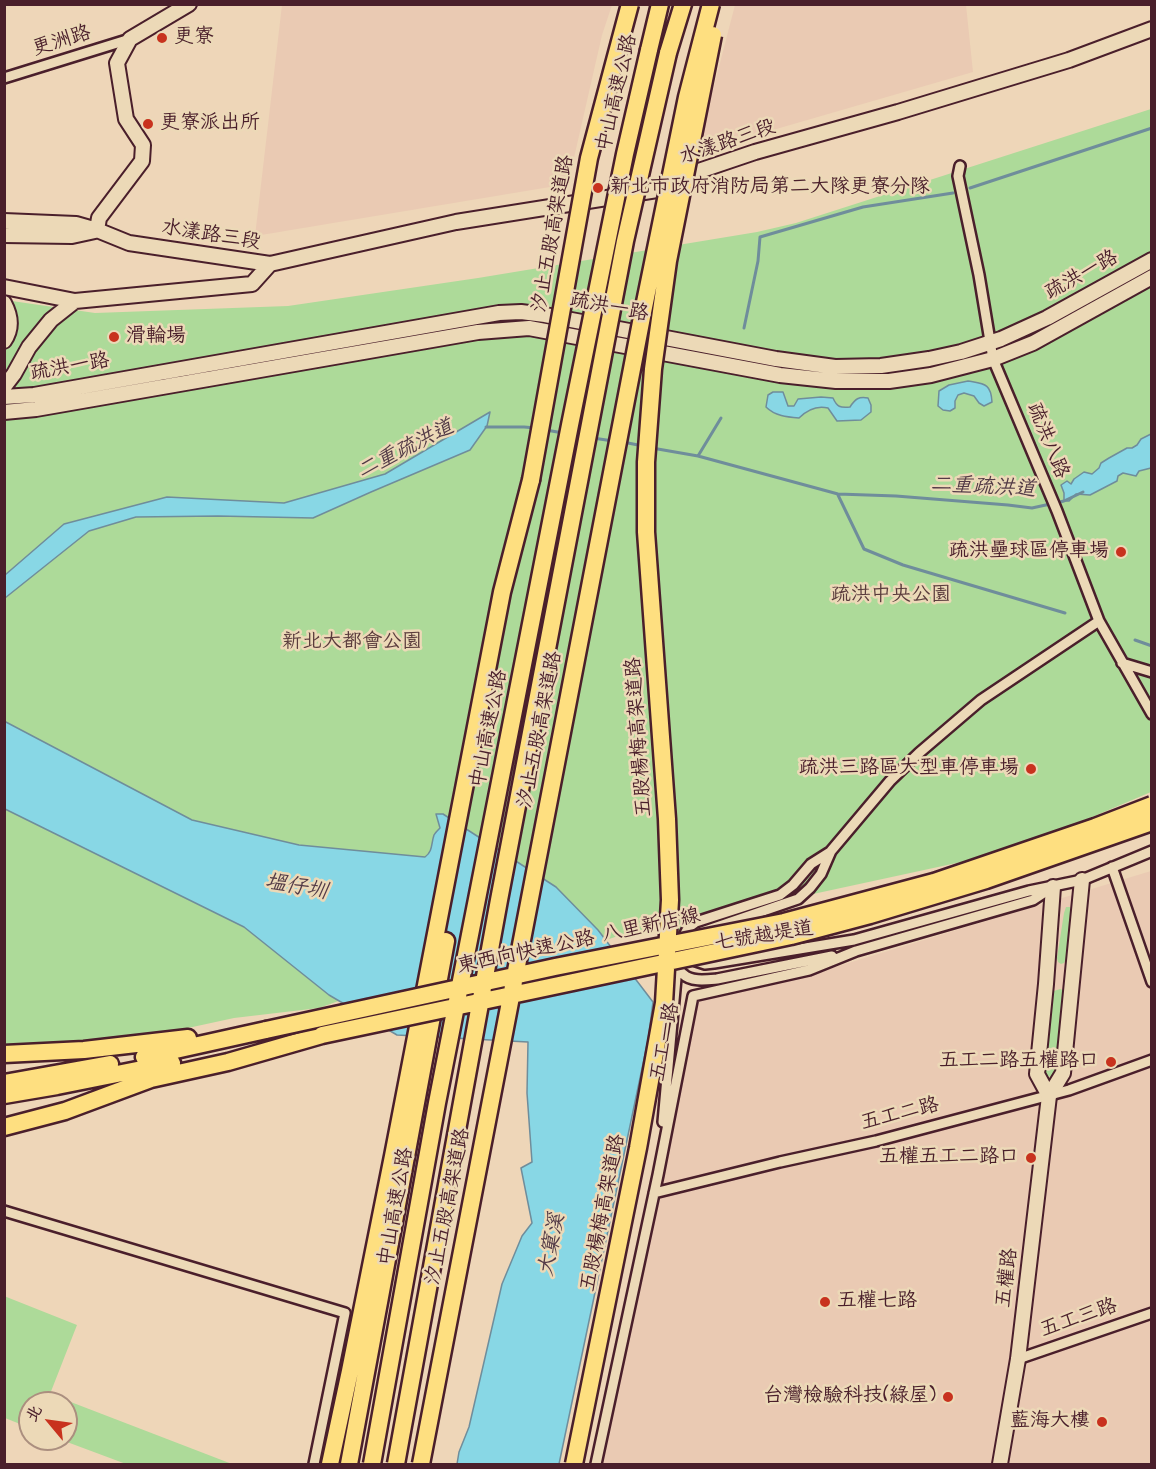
<!DOCTYPE html>
<meta charset="utf-8">
<style>
body{margin:0}
#map{position:relative;width:1156px;height:1469px;overflow:hidden;background:#eed6b8;font-family:"Architects Daughter","LXGW WenKai TC",sans-serif}
canvas{display:block}
.frame{position:absolute;inset:0;border:6px solid #4a1f2b;pointer-events:none}
.north{position:absolute;left:18px;top:1391px;width:60px;height:60px;box-sizing:border-box;background:#ecd9b7;border:2px solid #ab8f7f;border-radius:50%;rotate:299deg;font-size:16px;font-weight:700;line-height:24px;text-align:center;color:#4a1f2b}
.north::after{content:'';display:block;margin:auto;width:21px;height:27px;background:#c8321e;clip-path:polygon(50% 0,100% 100%,50% 72%,0 100%)}
</style>
<div id="map">
<canvas width="1156" height="1469"></canvas>
<div class="frame"></div>
<div class="north">北</div>
</div>
<script>
const c = document.querySelector('canvas').getContext('2d');
c.lineJoin = 'round';
function fill(path, color) { c.fillStyle = color; c.fill(path, 'evenodd'); }
function strokePath(path, color, width, dash) { c.strokeStyle = color; c.lineWidth = width; c.lineCap = dash ? 'butt' : 'round'; c.setLineDash(dash || []); c.stroke(path); }
function write(font, color, halo, rows, align = 'center') {
  c.font = font + ' "Architects Daughter","LXGW WenKai TC",sans-serif'; c.lineWidth = 5; c.setLineDash([]); c.textBaseline = 'middle'; c.strokeStyle = halo; c.fillStyle = color; for (const [text, x, y, turn = 0] of rows) {
    c.save(); c.translate(x, y); c.rotate((+turn || 0) * Math.PI / 180); c.textAlign = isNaN(turn) ? turn : align; if (halo) c.strokeText(text, 0, 0); c.fillText(text, 0, 0); c.restore();
  }
}
const built = new Path2D(`
 M 282,5 L 612,5 L 602,35 L 568,184 L 255,236 Z
 M 735,5 L 966,5 L 973,72 L 697,152 Z
 M 1151,871 L 1151,1464 L 602,1464 L 698,998 L 746,990 L 822,971 Z`);
const green = new Path2D(`
 M 1151,109 L 1151,792 L 1012,851 L 790,899 L 664,938 L 654,929 L 615,937 L 539,963 L 372,989 L 319,1008 L 234,1018 L 128,1041 L 5,1048 L 5,300 L 95,313 L 288,306 L 478,278 L 757,232 L 796,223 Z
 M 1066,907 L 1070,907 L 1073,912 L 1073,916 L 1067,957 L 1064,963 L 1061,964 L 1058,962 L 1057,958 L 1064,913 Z
 M 1060,989 L 1063,990 L 1065,994 L 1056,1072 L 1055,1075 L 1052,1077 L 1047,1076 L 1045,1072 L 1052,995 L 1054,991 Z
 M 4,1296 L 77,1325 L 50,1394 L 232,1464 L 126,1464 L 59,1439 L 66,1439 L 66,1403 L 30,1403 L 30,1428 L 5,1418 Z`);
const water = new Path2D(`
 M 968,381 C 984,384 991,383 992,402 L 984,406 L 979,403 L 974,396 L 964,393 L 958,395 L 955,401 L 955,408 L 950,411 L 943,410 L 938,406 L 939,391 L 949,385 Z
 M 773,392 L 783,392 L 788,406 L 794,406 L 798,399 L 821,397 L 833,398 C 837,407 840,408 850,407 C 855,399 859,396 868,398 L 871,405 L 871,412 L 861,420 L 837,421 L 828,408 C 816,405 807,410 799,418 C 787,417 775,416 766,407 L 768,395 Z
 M 490,412 L 487,426 L 470,450 L 371,492 L 313,518 L 218,516 L 136,517 L 89,531 L 5,598 L 5,575 L 64,524 L 167,497 L 284,503 L 385,474 Z
 M 1151,434 L 1151,468 L 1139,471 L 1136,476 L 1123,473 L 1118,476 L 1117,481 L 1090,495 L 1076,494 L 1069,501 L 1064,501 L 1064,493 L 1061,485 L 1067,481 L 1071,484 L 1074,479 L 1084,472 L 1092,474 L 1099,468 L 1101,463 L 1109,458 L 1127,448 L 1132,448 L 1137,445 L 1141,439 Z
 M 4,721 L 192,820 L 299,845 L 425,857 C 433,851 431,844 434,835 C 435,833 438,830 440,828 L 436,814 L 443,814 L 556,887 L 598,930 L 653,1002 L 648,1040 L 559,1464 L 457,1464 L 459,1452 L 469,1427 L 502,1284 L 522,1236 L 532,1223 L 521,1168 L 532,1162 L 527,1093 L 528,1042 L 397,1035 L 329,995 L 244,927 L 5,809 Z`);
const stream = new Path2D(`
 M 970,188 L 1152,128
 M 744,328 L 758,261 L 760,237 L 863,207 L 953,193
 M 486,427 L 524,427 L 536,428
 M 546,430 L 563,433
 M 593,438 L 613,441
 M 623,442 L 643,446
 M 652,448 L 698,456 L 838,494 L 896,496 L 1008,505 L 1032,508 L 1064,501 L 1083,492
 M 698,456 L 721,418
 M 838,495 L 864,549 L 903,565 L 1065,613
 M 1135,640 L 1152,646`);
const street = new Path2D(`
 M 4,78 L 130,39
 M 960,166 L 958,176 L 979,275 L 993,359 L 1057,511 L 1099,621 L 1152,714
 M 1122,663 L 1152,672
 M 1112,867 L 1152,982
 M 699,933 L 798,899 L 810,888 L 821,874 L 831,851 L 890,781 L 919,753 L 981,700 L 1099,621
 M 680,943 L 688,928 L 696,922 L 780,895 L 793,885 L 811,864 L 830,852
 M 694,958 L 696,961 L 705,964 L 714,963 L 854,940 L 1029,891 L 1082,880 L 1152,851
 M 678,965 C 679,968 680,972 683,974 C 691,982 706,980 717,979 L 832,956
 M 663,1122 L 678,956
 M 654,1193 L 780,1162 L 876,1141 L 1069,1090 L 1152,1060
 M 4,1211 L 345,1313 L 314,1464
 M 1018,1359 L 1152,1313
 M 596,1464 L 658,1175 L 693,996 L 809,970 L 856,951 L 1033,900 L 1048,890`);
const secondary = new Path2D(`
 M 4,221 L 76,224 L 97,230 L 129,243 L 270,264 L 456,222 L 657,190 L 693,173 L 755,152 L 898,112 L 1069,60 L 1152,29
 M 97,230 L 99,218 L 142,161 L 143,145 L 126,119 L 117,63 L 130,39 L 189,4
 M 4,235 L 72,236 L 95,231
 M 4,287 L 75,301
 M 4,303 C 11,316 13,328 4,341
 M 4,387 L 14,374 L 29,347 L 51,320 L 75,301 L 252,284 L 270,264
 M 4,397 L 34,395 L 499,313 L 521,312 L 545,315 L 776,359 L 835,367 L 881,366 L 929,359 L 961,352 L 1001,339 L 1047,318 L 1152,260
 M 4,412 L 36,409 L 478,332 L 529,328 L 780,375 L 836,381 L 889,381 L 931,375 L 993,359 L 1033,343 L 1152,277
 M 1049,1096 L 1037,1074 L 1046,984 L 1053,887
 M 1000,1464 L 1018,1359 L 1049,1096 L 1063,1073 L 1082,880`);
const highway = new Path2D(`
 M 649,50 L 660,4
 M 668,53 L 683,4
 M 4,1054 L 84,1050 L 188,1038
 M 144,1057 L 266,1030
 M 4,1083 L 110,1064
 M 4,1095 L 57,1086 L 172,1063
 M 4,1127 L 65,1111 L 151,1079 L 228,1062 L 322,1035
 M 330,1464 L 350,1371 L 393,1156 L 502,592 L 531,480
 M 349,1464 L 446,941`);
const highwayBridge = new Path2D(`
 M 531,480 L 589,158 L 630,4
 M 266,1030 L 555,967 L 784,922 L 934,882 L 1095,827 L 1152,805
 M 322,1035 L 791,936 L 870,915 L 986,880 L 1152,822
 M 372,1464 L 437,1103 L 570,425 L 625,154 L 649,50
 M 396,1464 L 499,900 L 625,241 L 668,53
 M 421,1464 L 642,317 L 687,97 L 711,4
 M 574,1464 L 638,1148 L 664,1003 L 670,900 L 667,819 L 646,532 L 646,462 L 653,369 L 668,261 L 713,35`);
const markers = [
 [162,38,6,"#c8321e"],
 [148,124,6,"#c8321e"],
 [598,188,6,"#c8321e"],
 [114,337,6,"#c8321e"],
 [1121,552,6,"#c8321e"],
 [1031,769,6,"#c8321e"],
 [1111,1062,6,"#c8321e"],
 [1031,1158,6,"#c8321e"],
 [825,1302,6,"#c8321e"],
 [948,1397,6,"#c8321e"],
 [1102,1422,6,"#c8321e"]
];
const poiNames = [
 ["更寮",174,38,"left"],
 ["更寮派出所",160,124,"left"],
 ["新北市政府消防局第二大隊更寮分隊",610,188,"left"],
 ["滑輪場",126,337,"left"],
 ["疏洪壘球區停車場",1109,552],
 ["疏洪三路區大型車停車場",1019,769],
 ["五工二路五權路口",1099,1062],
 ["五權五工二路口",1019,1158],
 ["五權七路",837,1302,"left"],
 ["台灣檢驗科技(綠屋)",936,1397],
 ["藍海大樓",1090,1422]
];
const streetNames = [
 ["更洲路",62,42,-17],
 ["中山高速公路",618,93,-77],
 ["水漾路三段",728,143,-19],
 ["汐止五股高架道路",554,234,-80],
 ["水漾路三段",211,236,9],
 ["疏洪一路",1082,276,-29],
 ["疏洪一路",609,308,11],
 ["疏洪一路",70,368,-10],
 ["疏洪八路",1047,441,68],
 ["中山高速公路",490,729,-79],
 ["汐止五股高架道路",541,730,-79],
 ["五股楊梅高架道路",640,737,-94],
 ["七號越堤道",764,937,-9],
 ["東西向快速公路 八里新店線",579,942,-12],
 ["五工一路",666,1042,-79],
 ["五工二路",900,1115,-14],
 ["中山高速公路",397,1207,-80],
 ["汐止五股高架道路",449,1207,-79],
 ["五股楊梅高架道路",604,1213,-79],
 ["五權路",1008,1278,-83],
 ["五工三路",1079,1319,-19]
];
const parkNames = [
 ["疏洪中央公園",891,596],
 ["新北大都會公園",352,643]
];
const waterNames = [
 ["二重疏洪道",406,450,-27],
 ["二重疏洪道",983,488,3],
 ["塭仔圳",296,888,10],
 ["大窠溪",553,1245,-79]
];
fill(built, '#eacab3');
fill(green, '#adda99');
fill(water, '#88d7e5');
strokePath(water, '#6f8d9b', 1.5);
strokePath(stream, '#6f8d9b', 3);
strokePath(street, '#4a1f2b', 14);
strokePath(secondary, '#4a1f2b', 18);
strokePath(highway, '#4a1f2b', 21);
strokePath(street, '#ecd9b7', 9);
strokePath(secondary, '#ecd9b7', 14);
strokePath(highway, '#fedf80', 16);
strokePath(highwayBridge, '#4a1f2b', 21, []);
strokePath(highwayBridge, '#fedf80', 16);
for (const [x, y, r, color] of markers) { const dot = new Path2D(); dot.arc(x, y, r, 0, 2 * Math.PI); c.fillStyle = color; c.fill(dot); strokePath(dot, '#ecd9b7', 2); }
write('20px', '#4a1f2b', '#ecd9b7', poiNames, 'right');
write('20px', '#4a1f2b', '#ecd9b7', streetNames);
write('20px', '#593b3c', '#ecd9b7', parkNames);
write('italic 21px', '#533b47', '#ecd9b7', waterNames);
</script>
